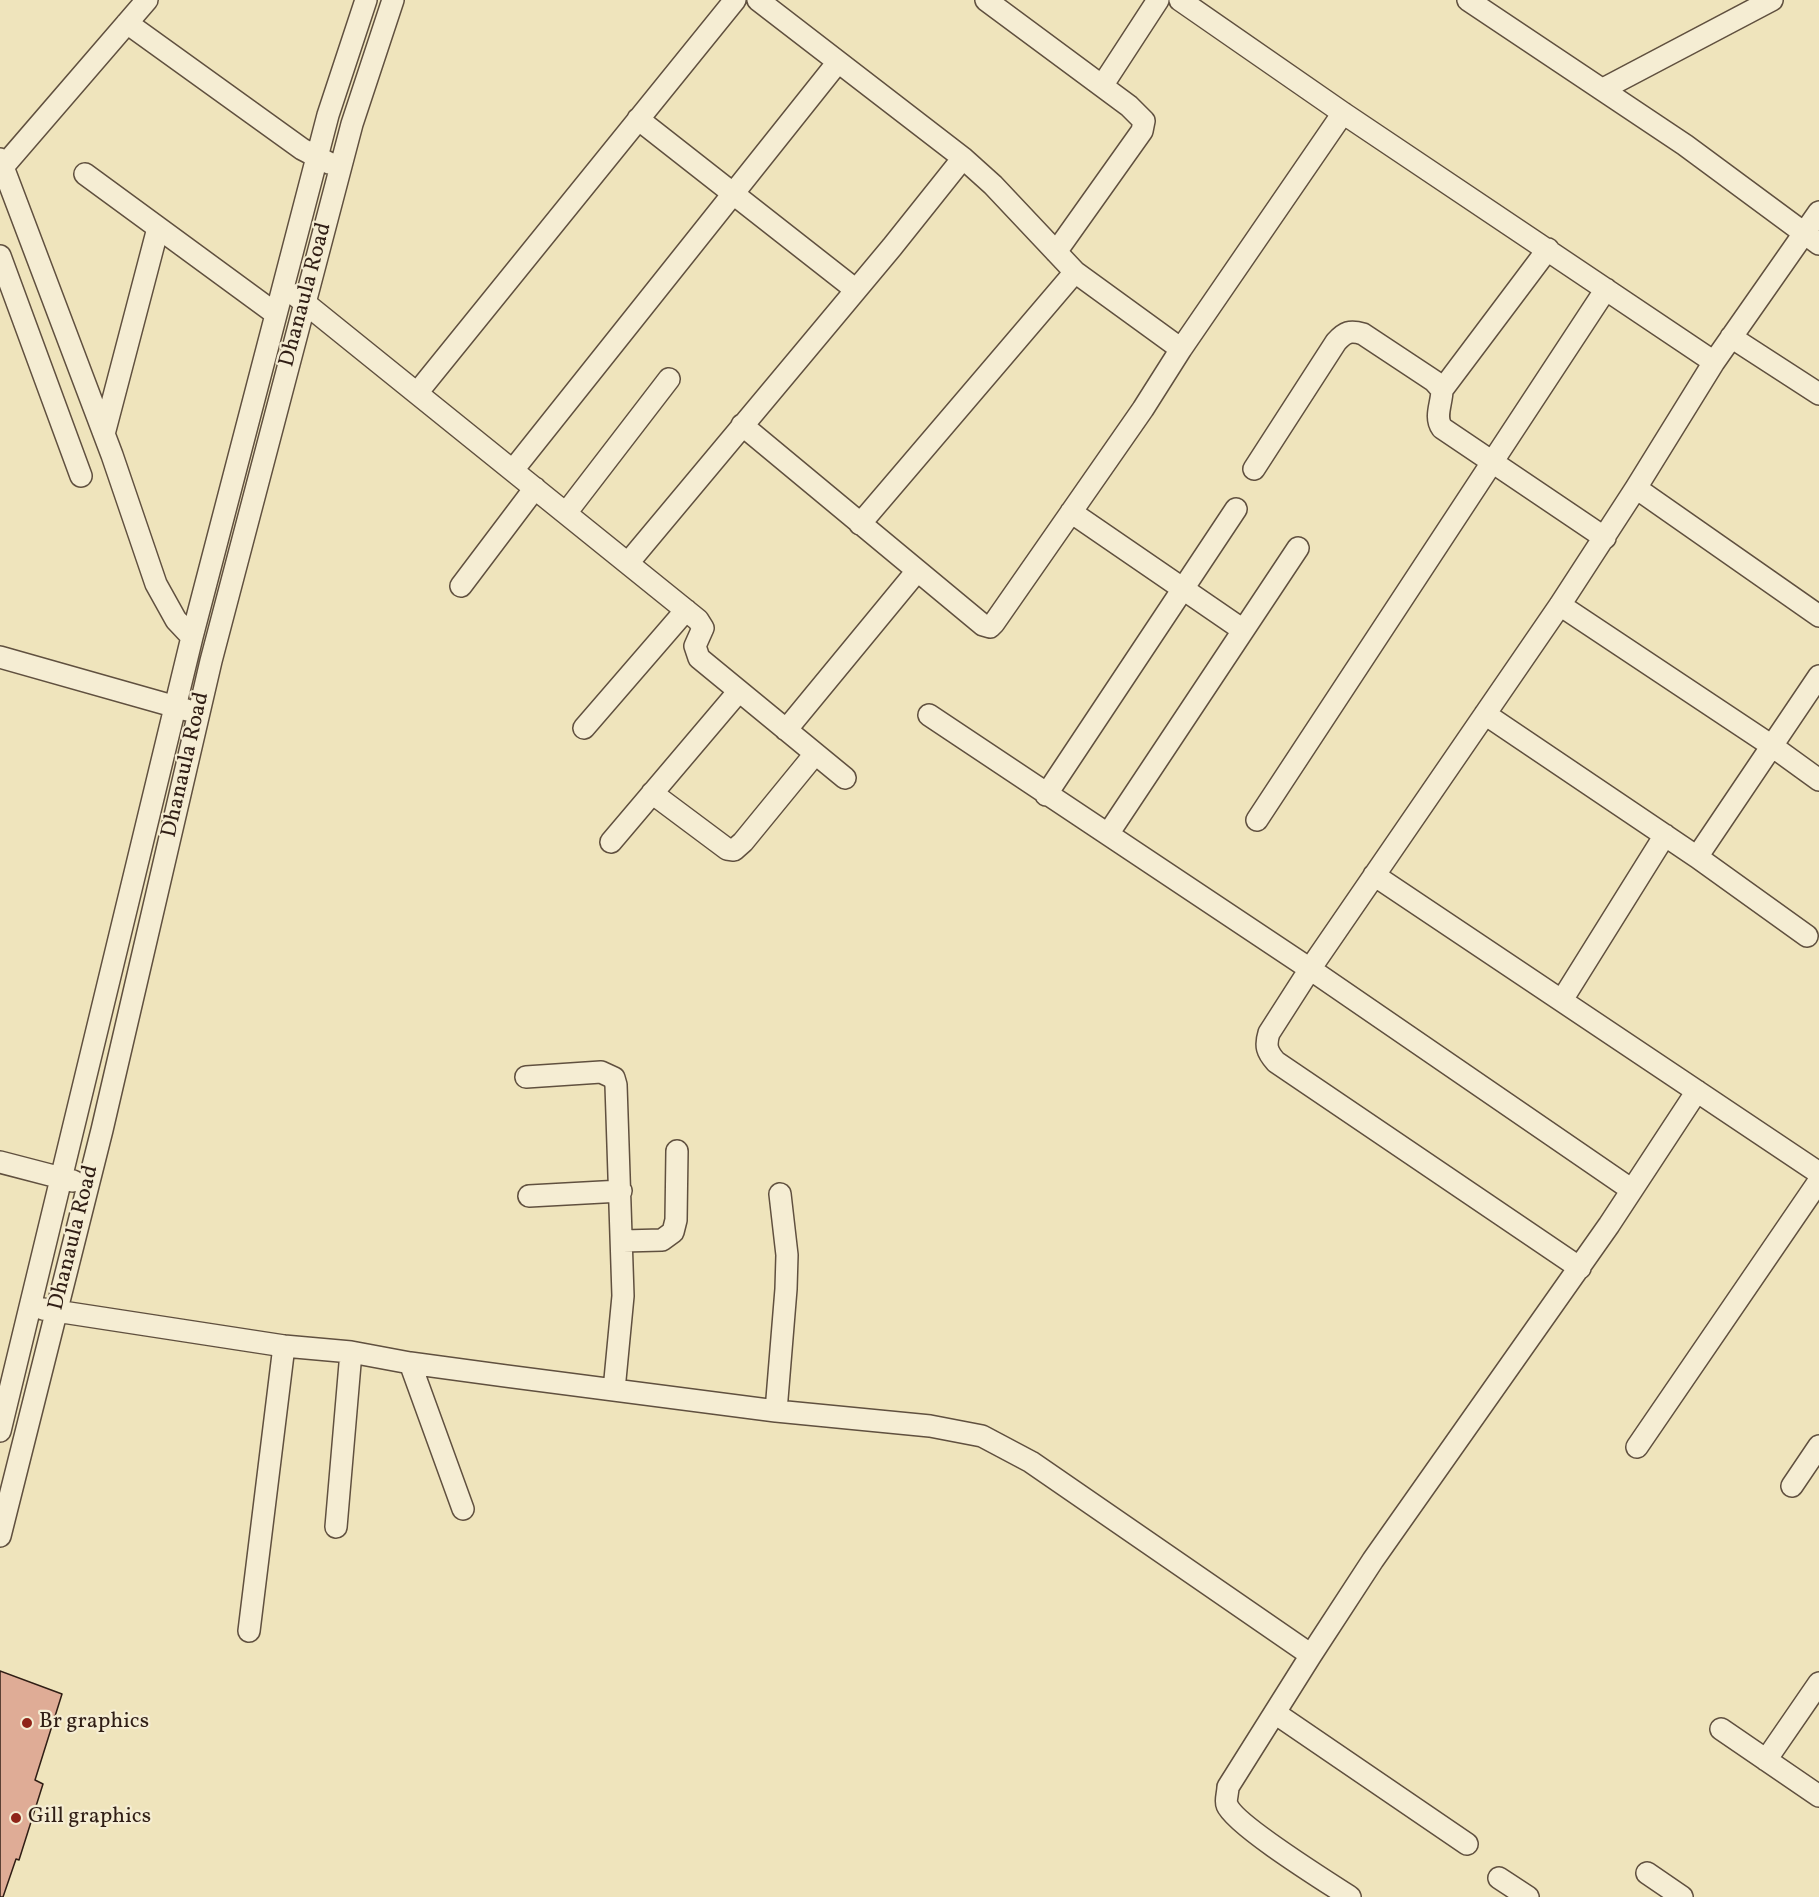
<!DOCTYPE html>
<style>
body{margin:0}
canvas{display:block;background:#efe4bc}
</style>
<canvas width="1819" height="1897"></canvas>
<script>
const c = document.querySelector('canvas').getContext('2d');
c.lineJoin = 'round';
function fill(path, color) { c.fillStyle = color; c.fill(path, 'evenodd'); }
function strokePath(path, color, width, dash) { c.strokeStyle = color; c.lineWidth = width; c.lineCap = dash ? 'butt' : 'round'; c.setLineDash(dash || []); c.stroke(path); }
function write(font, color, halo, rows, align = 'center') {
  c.font = font + ' Vollkorn,serif'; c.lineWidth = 4.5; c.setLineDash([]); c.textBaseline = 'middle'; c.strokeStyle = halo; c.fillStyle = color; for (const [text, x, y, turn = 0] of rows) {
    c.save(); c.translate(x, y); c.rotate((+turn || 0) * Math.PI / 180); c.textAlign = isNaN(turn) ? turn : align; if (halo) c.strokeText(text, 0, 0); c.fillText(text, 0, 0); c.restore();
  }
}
const building = new Path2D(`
 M 0,1671 L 62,1694 L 35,1780 L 43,1784 L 19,1860 L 16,1859 L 3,1897 L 0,1897 Z`);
const minor = new Path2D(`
 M 758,0 L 963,158 L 993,185 L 1075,272 L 1181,349
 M 986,0 L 1129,106 L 1144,121 L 1142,131 L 1056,252
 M 1180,0 L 1343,113 L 1714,362
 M 1468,0 L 1685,145 L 1819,244
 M 127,23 L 302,149 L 329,163
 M 1102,86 L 1158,0
 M 1603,89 L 1772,0
 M 638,119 L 856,290
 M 0,159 L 112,455 L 156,584 L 176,620 L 192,637
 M 3,167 L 147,0
 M 85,174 L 276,314
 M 0,256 L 81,476
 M 295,295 L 698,620 L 703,628 L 695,646 L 699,658 L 845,778
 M 1731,337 L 1819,394
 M 1442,390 L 1548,249
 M 417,393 L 735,0
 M 742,425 L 983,625 L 990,627 L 994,623 L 1143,409 L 1181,349 L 1343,113
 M 104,434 L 158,228
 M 1254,469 L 1336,342 C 1345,332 1350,330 1363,334 L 1434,381 L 1442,390 C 1442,403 1434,417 1442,428 L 1605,538
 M 513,470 L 838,62
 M 1636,488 L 1819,616
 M 1071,512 L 1243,630
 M 566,513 L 669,379
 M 860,524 L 1075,272
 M 628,563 L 892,247 L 963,158
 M 461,586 L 535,488
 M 1560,605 L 1772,746 L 1819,780
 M 0,657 L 187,710
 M 1485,714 L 1697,857 L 1807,936
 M 929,715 L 1310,969 L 1632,1190
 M 584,728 L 686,610
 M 786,730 L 917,571
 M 652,793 L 727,849 L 734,850 L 743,842 L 815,754
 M 1046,795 L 1236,509
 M 1257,820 L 1606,289
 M 1108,834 L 1298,548
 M 611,842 L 739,691
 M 1697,857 L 1819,676
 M 1374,875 L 1819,1173
 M 1562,1000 L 1665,835
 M 526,1077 L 601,1072 L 614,1078 L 616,1085 L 623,1296 L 614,1390
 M 0,1162 L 73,1181
 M 529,1196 L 621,1191
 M 623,1241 L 662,1240 L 673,1232 L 676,1220 L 677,1151
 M 1580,1268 L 1276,1062 C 1267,1052 1265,1046 1269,1033 L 1310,969 L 1560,605 L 1636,488 L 1714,362 L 1819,212
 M 43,1309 L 284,1346 L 351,1352 L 410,1363 L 506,1376 L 776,1411 L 930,1426 L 982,1436 L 1031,1462 L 1311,1655
 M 410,1363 L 463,1509
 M 776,1411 L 786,1289 L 787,1255 L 780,1194
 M 0,1431 L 192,637 L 328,115 L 366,0
 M 1637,1447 L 1819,1181
 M 1792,1486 L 1819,1446
 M 336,1527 L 351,1352
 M 0,1536 L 102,1130 L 211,661 L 352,124 L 393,0
 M 249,1631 L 284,1346
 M 1275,1713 L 1467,1844
 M 1721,1729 L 1819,1796
 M 1766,1760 L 1819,1683
 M 1647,1873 L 1682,1897
 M 1499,1878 L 1528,1897
 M 1350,1897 C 1327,1882 1235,1825 1227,1805 C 1225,1801 1228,1793 1228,1787 L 1311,1655 L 1373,1560 L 1609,1225 L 1697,1091`);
const markers = [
 [27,1723,6,"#8f2418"],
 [16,1818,6,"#8f2418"]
];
const streetNames = [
 ["Dhanaula Road",307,295,-75],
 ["Dhanaula Road",187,765,-77],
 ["Dhanaula Road",75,1238,-76]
];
const poiNames = [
 ["Br graphics",39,1723],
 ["Gill graphics",28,1818]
];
fill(building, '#dfac96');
strokePath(building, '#301e15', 1.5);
strokePath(minor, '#60503f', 24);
strokePath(minor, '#f5edd3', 21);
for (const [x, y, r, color] of markers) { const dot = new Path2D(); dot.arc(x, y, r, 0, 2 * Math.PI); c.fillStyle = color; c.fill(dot); strokePath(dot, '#f5edd3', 2); }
write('22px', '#301e15', '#f5edd3', streetNames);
write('22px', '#301e15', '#f5edd3', poiNames, 'left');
</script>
